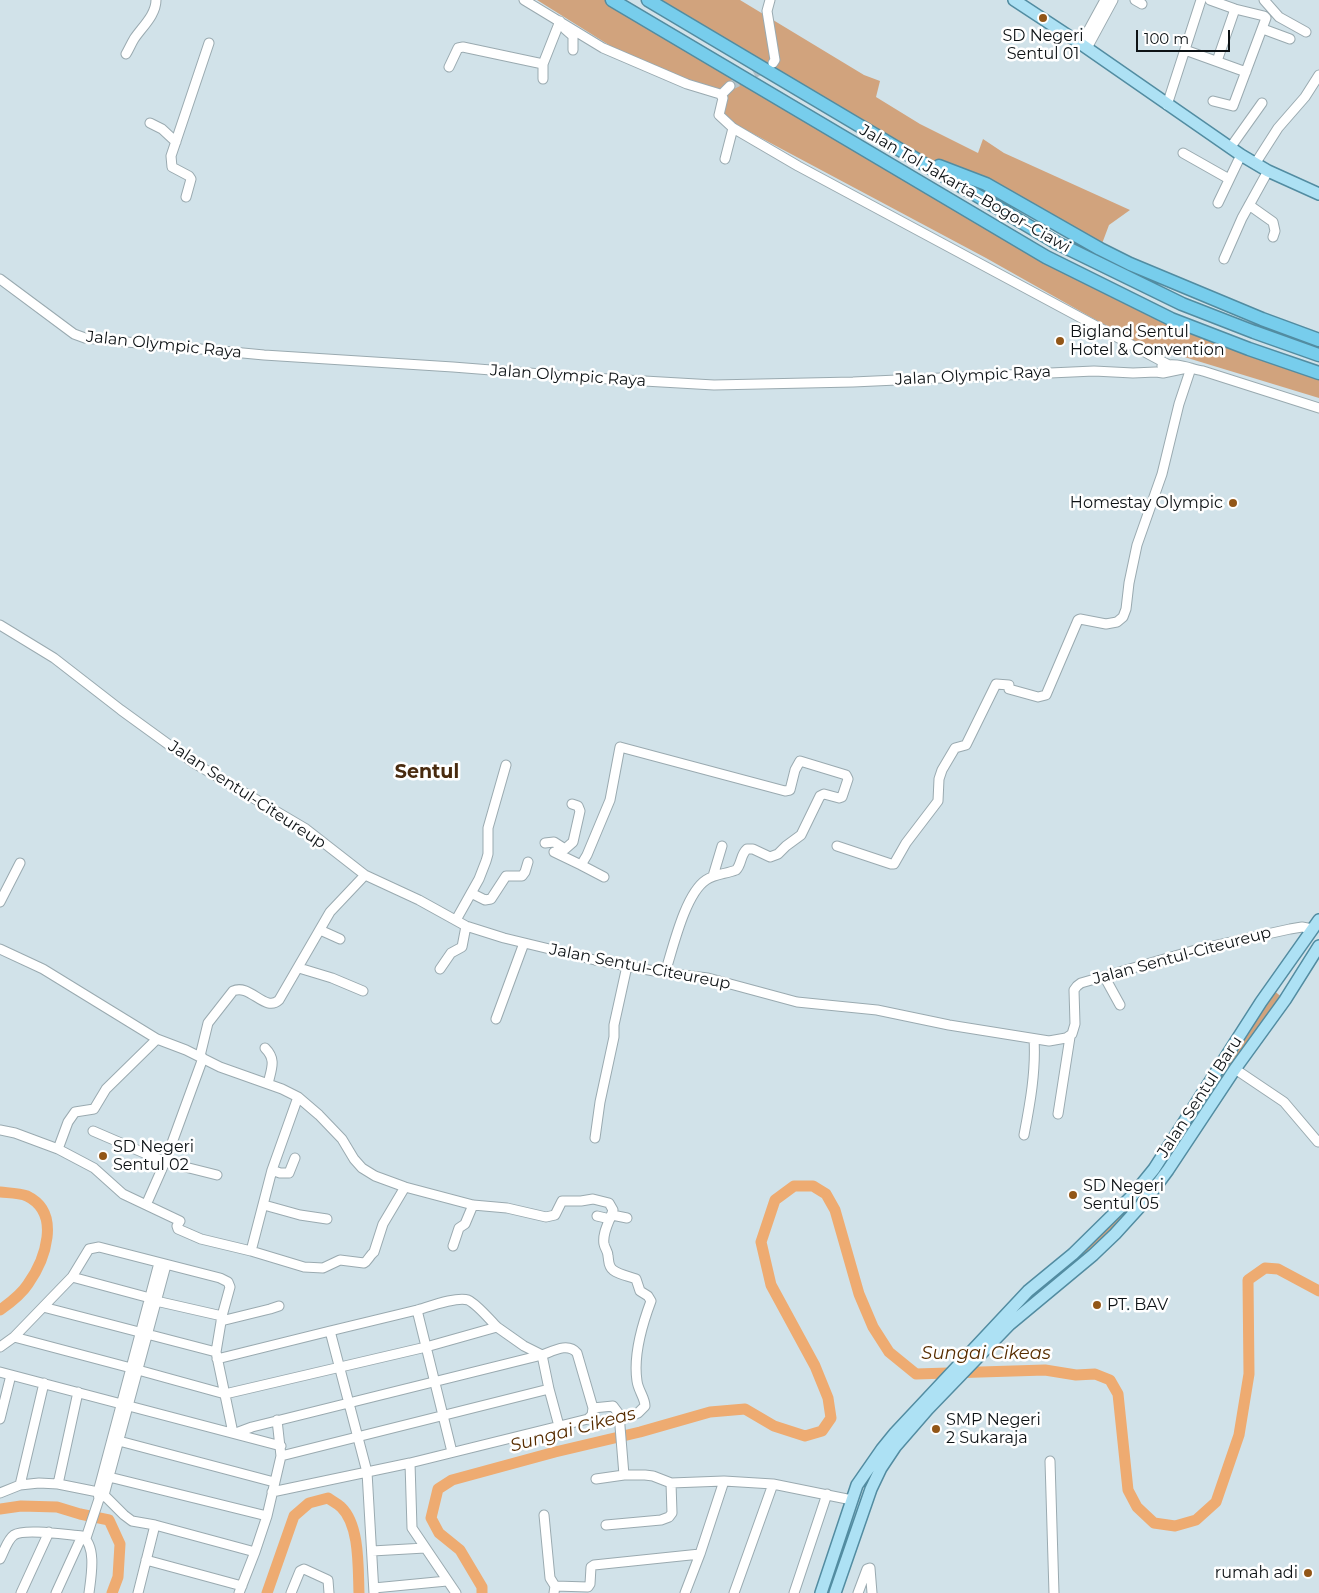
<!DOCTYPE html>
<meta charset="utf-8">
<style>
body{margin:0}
#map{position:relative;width:1319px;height:1593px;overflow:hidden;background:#d1e2e9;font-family:Montserrat,sans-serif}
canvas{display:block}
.scale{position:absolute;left:1136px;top:30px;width:94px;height:22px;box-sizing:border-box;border:2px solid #0d1215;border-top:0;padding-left:6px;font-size:15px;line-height:18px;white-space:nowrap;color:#0d1215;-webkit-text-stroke:4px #fff;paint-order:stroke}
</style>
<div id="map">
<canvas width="1319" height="1593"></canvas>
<div class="scale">100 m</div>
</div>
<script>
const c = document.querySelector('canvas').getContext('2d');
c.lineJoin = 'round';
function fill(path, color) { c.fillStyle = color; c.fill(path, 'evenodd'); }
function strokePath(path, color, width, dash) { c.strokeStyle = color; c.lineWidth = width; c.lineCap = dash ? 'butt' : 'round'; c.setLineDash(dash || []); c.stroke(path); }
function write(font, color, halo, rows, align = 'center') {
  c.font = font + ' Montserrat,sans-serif'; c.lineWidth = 5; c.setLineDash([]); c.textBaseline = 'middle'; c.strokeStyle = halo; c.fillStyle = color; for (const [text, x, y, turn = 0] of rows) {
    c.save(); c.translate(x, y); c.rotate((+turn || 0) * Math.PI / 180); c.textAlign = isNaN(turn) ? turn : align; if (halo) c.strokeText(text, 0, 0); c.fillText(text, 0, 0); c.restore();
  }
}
const green = new Path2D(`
 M 537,0 L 612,0 L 1100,285 L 1319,373 L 1319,398 L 1135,342 L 986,258 L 718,115 L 723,98 L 636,62 Z
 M 648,0 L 740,0 L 864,75 L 880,81 L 876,97 L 920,124 L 978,153 L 983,139 L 1004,153 L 1130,210 L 1109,225 L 1100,249 L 986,184 L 904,152 Z
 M 1271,988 L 1285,1000 L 1145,1201 L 1010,1324 L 1028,1291 L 1132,1196 Z`);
const river = new Path2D(`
 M 0,1192 C 9,1193 19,1193 27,1196 C 62,1213 45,1260 28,1284 C 21,1295 10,1303 0,1310
 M 0,1509 L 21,1506 L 57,1507 L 80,1514 L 109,1520 L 120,1544 L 118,1577 L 112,1593
 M 267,1593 L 294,1516 L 309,1503 L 328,1498 C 332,1501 337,1503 341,1507 C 360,1525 358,1568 359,1593
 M 482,1593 L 482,1587 L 460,1550 L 439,1533 L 431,1518 L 438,1489 L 452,1480 L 555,1452 L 640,1432 L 710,1412 L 745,1409 L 774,1426 L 805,1436 L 822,1431 L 831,1418 L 828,1398 L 815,1366 L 771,1285 L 761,1242 L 775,1200 L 794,1186 L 813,1186 L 826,1194 L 835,1210 L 859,1294 L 873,1327 L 889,1352 L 916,1374 L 1045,1370 L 1076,1375 L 1095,1374 L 1110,1380 L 1118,1394 L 1128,1490 L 1137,1507 L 1154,1523 L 1175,1526 L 1196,1520 L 1216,1502 L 1239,1435 L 1249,1374 L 1248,1280 L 1265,1268 L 1278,1269 L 1319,1291`);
const minorTunnel = new Path2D(`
 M 730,86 L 767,67`);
const minor = new Path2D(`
 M 524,0 L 603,48 L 687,84 L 720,94 L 723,98 L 719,115 L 733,128 L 798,166 L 1167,364
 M 770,0 L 767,11 L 775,60 L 773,63
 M 1135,0 L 1142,4
 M 1210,0 L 1235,9 L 1264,16 L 1266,18 L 1233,106 L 1213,101
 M 1264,0 L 1279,17 L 1306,32
 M 565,29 L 573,36 L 573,50
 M 1263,29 L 1290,39
 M 1081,44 L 1105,0
 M 1087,48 L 1113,0
 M 1185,50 L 1246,72
 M 126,54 C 129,49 131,44 134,39 C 142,27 156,15 156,0
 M 1217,61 L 1235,9
 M 449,67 L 458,48 L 463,47 L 543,64 L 560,21
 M 543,79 L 543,64
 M 721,95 L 730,86
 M 1167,105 L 1201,0
 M 150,123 L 162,129 L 176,142
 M 1230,148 L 1262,103
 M 1183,153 L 1229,179
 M 725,159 L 733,128
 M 1255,164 L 1278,128 L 1305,97 L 1319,75
 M 186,197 L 191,179 L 189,176 L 172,167 L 171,156 L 209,43
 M 1218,203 L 1241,155
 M 1249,205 L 1273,222 L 1275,231 L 1273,237
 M 1224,259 L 1242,218 L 1268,171
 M 0,279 L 74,334 L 85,338 L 264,355 L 453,367 L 592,378 L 714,385 L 853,382 L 1094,371 L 1133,373 L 1156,372 L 1163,373 L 1187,368
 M 1162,366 C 1176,362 1188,368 1203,371 L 1319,408
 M 0,625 L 54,658 L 121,710 L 194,763 L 306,829 L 365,875 L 419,900 L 466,926 L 504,938 L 595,960 L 665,973 L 708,978 L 797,1002 L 877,1010 L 949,1025 L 1049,1041 L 1066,1038 L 1072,1034 L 1075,1024 L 1074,990 L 1077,986 L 1081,983 L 1199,949 L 1290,929 L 1302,927 L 1313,929
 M 572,804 L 578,806 L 580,811 L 573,842 L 565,849 L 554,852 L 581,865
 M 545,843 L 554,842 L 565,849
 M 837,846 L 891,864 L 894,864 L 906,843 L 938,801 L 939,779 L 942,770 L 955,748 L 966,745 L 996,684 L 1009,685 L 1009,689 L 1038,697 L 1046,695 L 1078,620 L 1080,619 L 1106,624 L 1117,622 L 1123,617 L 1126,609 L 1129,583 L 1137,545 L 1162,474 L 1179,404 L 1191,368
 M 713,876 L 722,846
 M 604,877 L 581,865 L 587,855 L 610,800 L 620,747 L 785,791 L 790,790 L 795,770 L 800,761 L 846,775 L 848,779 L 842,797 L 839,798 L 824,794 L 820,796 L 801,835 L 786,846 L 778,854 L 770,857 L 753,849 L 747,849 C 740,855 742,864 736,870 C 726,874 715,874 706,880 C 685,894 673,948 665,973
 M 471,893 L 485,900 L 491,899 L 506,876 L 522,876 L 525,872 L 528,862
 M 0,902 L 20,863
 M 456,920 L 479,879 L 486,861 L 488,854 L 488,828 L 506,765
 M 320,930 L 340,939
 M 0,949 L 43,969 L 157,1039 L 186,1050 L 220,1067 L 282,1089 L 298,1097 L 319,1115 L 342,1139 L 354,1159 L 362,1168 L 375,1176 L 405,1187 L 473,1205 L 507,1208 L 546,1217 L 555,1215 L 562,1201 L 581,1201 L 593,1199 L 609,1203 L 613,1210 C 610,1221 602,1232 604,1244 C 605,1249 608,1251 608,1256 C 609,1261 608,1266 613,1270 C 620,1275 628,1276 636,1279 L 640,1291 L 648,1296 L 651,1301 C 642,1325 633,1355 637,1381 C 638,1390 645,1398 645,1406 L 638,1413 L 619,1420
 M 299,968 L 332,978 L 363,991
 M 440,969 L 451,953 L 462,947 L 466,926
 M 1104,976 L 1120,1005
 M 496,1019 L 524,943
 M 157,1039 L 106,1089 L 94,1109 L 75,1112 L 68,1122 L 58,1149 L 94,1168 L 123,1194 L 180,1221 L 177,1226 L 178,1229 L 201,1239 L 251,1251 L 304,1267 L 323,1268 L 340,1260 L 364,1263 C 368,1261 369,1256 374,1252 L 383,1224 L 405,1187
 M 265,1048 C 277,1060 271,1069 268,1084
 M 200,1056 L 208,1023 L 233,991 C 250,983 265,1013 279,1000 L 330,912 L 365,875
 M 1235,1069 L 1284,1102 L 1318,1142
 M 1058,1114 L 1070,1037
 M 0,1130 L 15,1133 L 58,1149
 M 93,1131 L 165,1162 L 217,1175
 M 1024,1135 C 1030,1104 1036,1071 1034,1039
 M 595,1138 L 600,1102 L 614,1037 L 614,1025 L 627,966
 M 272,1170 L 280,1173 L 289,1173 L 295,1158
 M 146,1205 L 165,1162 L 203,1058
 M 264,1205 L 300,1215 L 327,1219
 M 612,1215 L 627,1218
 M 597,1216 L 610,1219
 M 453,1246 L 459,1228 L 465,1224 L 473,1205
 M 251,1251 L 272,1170 L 298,1097
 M 159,1263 L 98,1492 L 99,1499 L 104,1495 L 166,1265
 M 72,1277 L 150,1298
 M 156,1301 L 222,1316
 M 43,1307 L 216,1352 L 233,1433
 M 221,1321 L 270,1309 L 279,1306
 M 330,1331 L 417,1310
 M 14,1337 L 131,1368
 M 0,1347 L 14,1337 L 72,1277 L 89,1249 L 99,1247 L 220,1278 L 228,1282 L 230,1287 L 222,1316 L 216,1352
 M 217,1359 L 330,1331 L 367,1472 L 374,1593
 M 138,1370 L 225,1394 L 426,1347 L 497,1327 L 524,1346 L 542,1355 L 549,1389 L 559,1426
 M 0,1372 L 281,1446
 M 593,1408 L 613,1406 L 619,1414 L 624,1475
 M 0,1419 L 11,1375
 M 236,1433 L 252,1427 L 542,1355 C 553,1351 568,1342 577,1353 L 593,1408 L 592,1415 L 588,1419 L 410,1463 L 272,1492
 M 119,1441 L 274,1482
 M 452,1452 L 417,1310 C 428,1307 457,1296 468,1300 C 477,1304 490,1320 497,1327
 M 281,1456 L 549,1389
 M 1050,1461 L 1054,1593
 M 410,1463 L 412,1528 L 456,1593
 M 109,1477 L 267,1516
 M 596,1479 L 624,1475 L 645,1475 L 653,1476 L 671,1483 L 724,1481 L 773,1484 L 852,1500
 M 58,1484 L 78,1392
 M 20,1485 L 44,1383
 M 0,1493 L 20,1485 L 39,1483 L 58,1484 L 98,1492 L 104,1495 L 124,1515 L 132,1521 L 155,1525 L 255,1552
 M 544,1515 L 550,1578 L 555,1586 L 554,1593
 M 606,1525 L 661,1520 L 669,1517 L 672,1513 L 671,1483
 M 86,1538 L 99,1499
 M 372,1551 L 425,1548
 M 0,1559 C 4,1552 7,1540 14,1535 C 25,1528 68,1535 82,1536 C 97,1546 91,1577 89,1593
 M 146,1560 L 242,1586
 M 555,1586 L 588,1587 L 590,1584 L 591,1567 L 594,1565 L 700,1554
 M 374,1588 L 447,1581
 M 21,1593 L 49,1532
 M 56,1593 L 82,1536
 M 138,1593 L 155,1525
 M 239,1593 L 255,1552 L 267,1516 L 281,1456 L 277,1420
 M 291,1593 L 300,1571 L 304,1569 L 328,1580 L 329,1593
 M 685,1593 L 700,1554 L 724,1481
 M 734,1593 L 773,1484
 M 794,1593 L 827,1494
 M 858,1593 L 867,1569 L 870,1568 L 872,1593`);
const major = new Path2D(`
 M 1014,0 L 1081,44 L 1241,155 L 1268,171 L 1319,194
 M 821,1593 L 857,1485 L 882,1449 L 895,1433 L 1028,1291 L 1073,1254 L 1132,1196 L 1154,1169 L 1261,1002 L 1319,920
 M 835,1593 L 871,1489 L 881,1468 L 895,1447 L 928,1409 L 1010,1324 L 1093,1255 L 1115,1234 L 1145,1201 L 1168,1170 L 1235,1069 L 1285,1000 L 1319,946`);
const highway = new Path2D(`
 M 612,0 L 1046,257 L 1171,319 L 1249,349 L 1319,373
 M 648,0 L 1057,243 L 1182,304 L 1254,332 L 1319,355
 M 939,166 L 986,184 L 1100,249 L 1130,264 L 1262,319 L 1319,340`);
const markers = [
 [1043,18,5,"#925617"],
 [1060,341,5,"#925617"],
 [1233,503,5,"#925617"],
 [103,1156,5,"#925617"],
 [1073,1195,5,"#925617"],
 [1097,1305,5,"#925617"],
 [936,1429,5,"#925617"],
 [1308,1573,5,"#925617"]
];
const poiNames = [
 ["SD Negeri",1043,36,"center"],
 ["Sentul 01",1043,54,"center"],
 ["Bigland Sentul",1070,332],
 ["Hotel & Convention",1070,350],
 ["Homestay Olympic",1223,503,"right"],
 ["SD Negeri",113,1147],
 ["Sentul 02",113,1165],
 ["SD Negeri",1083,1186],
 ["Sentul 05",1083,1204],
 ["PT. BAV",1107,1305],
 ["SMP Negeri",946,1420],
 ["2 Sukaraja",946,1438],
 ["rumah adi",1298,1573,"right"]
];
const streetNames = [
 ["Jalan Tol Jakarta–Bogor–Ciawi",965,189,30],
 ["Jalan Olympic Raya",164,345,6],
 ["Jalan Olympic Raya",568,376,4],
 ["Jalan Olympic Raya",973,376,-3],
 ["Jalan Sentul-Citeureup",247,795,33],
 ["Jalan Sentul-Citeureup",1182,956,-15],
 ["Jalan Sentul-Citeureup",640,967,11],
 ["Jalan Sentul Baru",1200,1097,-57]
];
const waterNames = [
 ["Sungai Cikeas",986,1354],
 ["Sungai Cikeas",573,1430,-15]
];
const quarterNames = [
 ["Sentul",427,772]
];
fill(green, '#d1a37d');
strokePath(river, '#eeab71', 11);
strokePath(minorTunnel, '#b4c3c9', 9, [9, 4.5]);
strokePath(minor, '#9aaab0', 11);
strokePath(major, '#528ca1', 14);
strokePath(highway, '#528ca1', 15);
strokePath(minor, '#fff', 9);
strokePath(major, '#ade1f4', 11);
strokePath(highway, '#77cdec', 12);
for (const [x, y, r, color] of markers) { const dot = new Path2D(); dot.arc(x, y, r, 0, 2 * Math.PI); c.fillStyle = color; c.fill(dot); strokePath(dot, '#fff', 2); }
write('16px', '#0d1215', '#fff', poiNames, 'left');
write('16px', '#0d1215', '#fff', streetNames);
write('italic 18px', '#572d00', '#fff', waterNames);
write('bold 19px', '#482a0e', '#fff', quarterNames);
</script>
